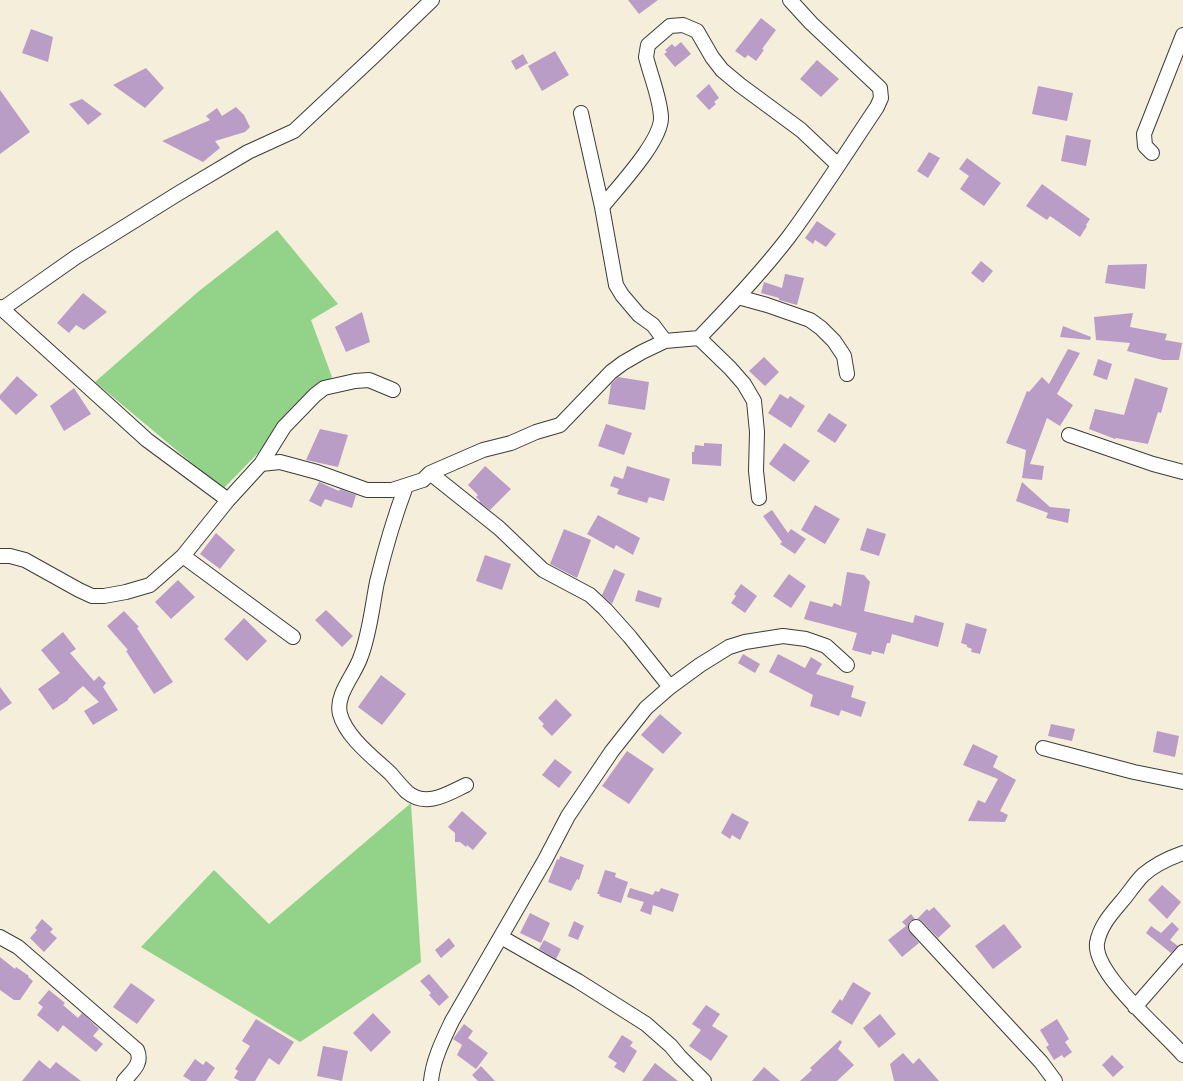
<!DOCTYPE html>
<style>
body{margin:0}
canvas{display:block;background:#f4eedb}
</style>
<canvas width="1183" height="1081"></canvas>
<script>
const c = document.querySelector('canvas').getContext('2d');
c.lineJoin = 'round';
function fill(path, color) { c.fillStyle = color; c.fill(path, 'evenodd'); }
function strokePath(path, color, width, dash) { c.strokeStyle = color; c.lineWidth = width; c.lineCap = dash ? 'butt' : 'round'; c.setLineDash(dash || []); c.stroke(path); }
const green = new Path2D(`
 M 277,230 L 338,304 L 311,320 L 332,377 L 223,489 L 95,382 L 199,291 Z
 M 411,803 L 421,962 L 300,1042 L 141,947 L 214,870 L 269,924 Z`);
const building = new Path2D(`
 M 628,0 L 658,0 L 639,14 Z
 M 761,18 L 776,30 L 762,49 L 764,50 L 756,61 L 748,55 L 745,58 L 735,51 Z
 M 31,29 L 53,37 L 48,62 L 22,53 Z
 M 681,42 L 691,54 L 675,67 L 664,54 L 667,52 L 665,50 L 672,44 L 675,47 Z
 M 555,51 L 569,75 L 542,91 L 528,66 Z
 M 523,54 L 528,63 L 516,70 L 511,61 Z
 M 817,60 L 839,79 L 821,97 L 800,79 Z
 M 146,68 L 164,88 L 145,108 L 113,85 Z
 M 709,84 L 719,98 L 714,102 L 716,104 L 709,110 L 696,96 Z
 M 1038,86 L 1073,93 L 1067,121 L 1032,114 Z
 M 0,90 L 30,132 L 0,154 Z
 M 82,99 L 102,114 L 88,125 L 69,104 Z
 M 236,107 L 244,115 L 250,127 L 245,132 L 215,141 L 220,148 L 203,162 L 162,141 L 210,120 L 206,116 L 217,108 L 222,116 Z
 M 1066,135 L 1091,140 L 1086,166 L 1061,161 Z
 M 929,152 L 940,158 L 928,178 L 917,171 Z
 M 967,158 L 1001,183 L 984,206 L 960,189 L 969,176 L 959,169 Z
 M 1042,184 L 1090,219 L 1086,225 L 1087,226 L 1080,237 L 1050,216 L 1047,220 L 1026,206 Z
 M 817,221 L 836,234 L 826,247 L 815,240 L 813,244 L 805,238 Z
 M 981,261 L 993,271 L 983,283 L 971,273 Z
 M 1147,264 L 1145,289 L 1105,283 L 1108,265 Z
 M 785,274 L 804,278 L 797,305 L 779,300 L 779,298 L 761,293 L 764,282 L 782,288 Z
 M 83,293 L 107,312 L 84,330 L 76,325 L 69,333 L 57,323 Z
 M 362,312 L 370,342 L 346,352 L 335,327 Z
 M 1133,313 L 1130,327 L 1167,334 L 1165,340 L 1182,343 L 1179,360 L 1163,360 L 1127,351 L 1130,343 L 1096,340 L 1094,317 Z
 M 1063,326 L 1091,337 L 1090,340 L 1060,337 Z
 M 1068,349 L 1080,353 L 1057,394 L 1073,405 L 1060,426 L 1047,418 L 1030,464 L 1044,466 L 1042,480 L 1022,478 L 1026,450 L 1006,443 L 1027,391 L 1029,392 L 1042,377 L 1049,384 Z
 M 764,357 L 779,372 L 765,386 L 749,371 Z
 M 1098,359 L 1112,364 L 1107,380 L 1093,375 Z
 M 17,376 L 38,395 L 16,415 L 0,399 L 0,395 Z
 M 618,377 L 649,382 L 645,410 L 608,404 L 611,384 Z
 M 1135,378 L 1168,388 L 1161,413 L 1158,412 L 1148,444 L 1116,438 L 1115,439 L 1089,429 L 1095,409 L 1124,415 Z
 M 74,388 L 91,414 L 64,431 L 50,406 Z
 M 780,394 L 788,399 L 790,396 L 805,406 L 791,428 L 768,413 Z
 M 829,413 L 847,425 L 835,443 L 817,431 Z
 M 606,424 L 632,433 L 624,455 L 598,446 Z
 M 320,429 L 348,435 L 338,467 L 306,460 Z
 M 704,443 L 722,444 L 721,466 L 692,464 L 692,452 L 694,452 L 695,445 L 704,446 Z
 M 784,443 L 810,461 L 794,482 L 769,464 Z
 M 485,466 L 511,489 L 490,510 L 479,502 L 480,501 L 476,497 L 478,495 L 468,485 Z
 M 627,466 L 670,479 L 664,501 L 649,497 L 647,503 L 617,494 L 619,489 L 610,486 L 614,476 L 623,479 Z
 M 319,482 L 339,491 L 340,489 L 356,495 L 352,508 L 325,499 L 321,507 L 309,501 Z
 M 1022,482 L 1050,507 L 1070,509 L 1068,523 L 1046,518 L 1048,513 L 1016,501 Z
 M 815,505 L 840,519 L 825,544 L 801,530 Z
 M 772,510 L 788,533 L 791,529 L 806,539 L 795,554 L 780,544 L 782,542 L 763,516 Z
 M 598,515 L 640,538 L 633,555 L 616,545 L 614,549 L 587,534 Z
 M 867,528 L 886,534 L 879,556 L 860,550 Z
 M 564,529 L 591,540 L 577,578 L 550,564 Z
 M 216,533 L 235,550 L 220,569 L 200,554 Z
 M 485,555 L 511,564 L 502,590 L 476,581 Z
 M 614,569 L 625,574 L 612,604 L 602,595 Z
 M 847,572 L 864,575 L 870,582 L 864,611 L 913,623 L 915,615 L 944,623 L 938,647 L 892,634 L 890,643 L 887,643 L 884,654 L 872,651 L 871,655 L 852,650 L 857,633 L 804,619 L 810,601 L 832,607 L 834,603 L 841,606 Z
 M 789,574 L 806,586 L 791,608 L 773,596 Z
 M 178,580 L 195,597 L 171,619 L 155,602 Z
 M 741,584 L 757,596 L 745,613 L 731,603 L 736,596 L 734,594 Z
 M 638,590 L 662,598 L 659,608 L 635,601 Z
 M 326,610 L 353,636 L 342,647 L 315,620 Z
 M 124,611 L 139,627 L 137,628 L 173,682 L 154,694 L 126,651 L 128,650 L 107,626 Z
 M 244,618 L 267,641 L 247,661 L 224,639 Z
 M 966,623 L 987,629 L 980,654 L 971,652 L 972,649 L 967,647 L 967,645 L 961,643 Z
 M 63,632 L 76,649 L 70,653 L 94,681 L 99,676 L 106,683 L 103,687 L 118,710 L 93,725 L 84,711 L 99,702 L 83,686 L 68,699 L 68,700 L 53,710 L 38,689 L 60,673 L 41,650 Z
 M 743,654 L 760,664 L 755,673 L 738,663 Z
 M 778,654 L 805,668 L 811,657 L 822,664 L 816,674 L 854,686 L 851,697 L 866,702 L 861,717 L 841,710 L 839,716 L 810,706 L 813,695 L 769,672 Z
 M 381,675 L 406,694 L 382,725 L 358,707 Z
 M 0,687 L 12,703 L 0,711 Z
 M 556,699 L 572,715 L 552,736 L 542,726 L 544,724 L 538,718 Z
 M 660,714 L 682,733 L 663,754 L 641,735 Z
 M 1051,724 L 1075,729 L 1072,741 L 1048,736 Z
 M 1157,731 L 1179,736 L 1175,757 L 1153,752 Z
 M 973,744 L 998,756 L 993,767 L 1016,780 L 1000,811 L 1008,815 L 1005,822 L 968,821 L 978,800 L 985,803 L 998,779 L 963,765 Z
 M 627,751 L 654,769 L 629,804 L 602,786 Z
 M 555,759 L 572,772 L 559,788 L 542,775 Z
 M 462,811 L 487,833 L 473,850 L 467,845 L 466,847 L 460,842 L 455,842 L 455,833 L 448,827 Z
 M 732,813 L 749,822 L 740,840 L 732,835 L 730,839 L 721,833 Z
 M 560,856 L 584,865 L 579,880 L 577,879 L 571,891 L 548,882 L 557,859 L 559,860 Z
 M 605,870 L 616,873 L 615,877 L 628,882 L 621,903 L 599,896 L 600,894 L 597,894 Z
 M 1162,885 L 1181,902 L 1167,919 L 1148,900 Z
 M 630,888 L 653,895 L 655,891 L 659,892 L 661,888 L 679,894 L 673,912 L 653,905 L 651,915 L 640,911 L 644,902 L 627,897 Z
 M 934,907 L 951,926 L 938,938 L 922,921 L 917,919 L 927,909 L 929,911 Z
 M 530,913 L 550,923 L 541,943 L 520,933 Z
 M 911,914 L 915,919 L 910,921 L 908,925 L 908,929 L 919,943 L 902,957 L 888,940 L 906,926 L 902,922 Z
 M 42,919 L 53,929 L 50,932 L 57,938 L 44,952 L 30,938 L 37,930 L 35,928 Z
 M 574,921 L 584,926 L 578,940 L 568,936 Z
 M 1172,922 L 1179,929 L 1170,940 L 1178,946 L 1171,953 L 1146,933 L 1151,926 L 1161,933 Z
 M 1004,924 L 1022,947 L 993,969 L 975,946 Z
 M 449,938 L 455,946 L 441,958 L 435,950 Z
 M 544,940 L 561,949 L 556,959 L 539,949 Z
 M 0,957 L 15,969 L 16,967 L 29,976 L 28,977 L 33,981 L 20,1000 L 14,1000 L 0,990 Z
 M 429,974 L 449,997 L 439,1006 L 429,995 L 431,993 L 420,981 Z
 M 853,982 L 871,993 L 852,1025 L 831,1012 L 840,999 L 842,1001 Z
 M 131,983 L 155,1000 L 137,1024 L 113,1007 Z
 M 49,990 L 65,1003 L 63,1005 L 78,1018 L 82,1013 L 99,1029 L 93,1036 L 103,1044 L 96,1052 L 63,1025 L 58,1032 L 37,1015 L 43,1007 L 38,1003 Z
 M 706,1005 L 720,1014 L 712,1026 L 728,1036 L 711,1061 L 689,1046 L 701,1030 L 692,1024 Z
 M 373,1013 L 391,1032 L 371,1052 L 353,1033 Z
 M 880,1014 L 896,1034 L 879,1048 L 863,1028 Z
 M 256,1019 L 294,1042 L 279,1065 L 269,1058 L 255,1081 L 240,1081 L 234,1078 L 238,1071 L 235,1069 L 250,1046 L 242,1041 Z
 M 1057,1019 L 1069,1039 L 1065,1042 L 1072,1052 L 1064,1058 L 1062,1055 L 1054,1060 L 1046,1047 L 1049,1045 L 1040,1030 Z
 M 464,1024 L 473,1031 L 468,1038 L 488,1053 L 476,1069 L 457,1055 L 462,1045 L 453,1039 Z
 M 622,1035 L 633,1042 L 630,1046 L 637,1051 L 624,1073 L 614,1067 L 617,1063 L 608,1057 Z
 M 840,1040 L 842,1042 L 838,1049 L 854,1065 L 837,1081 L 800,1081 L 812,1070 L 810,1068 Z
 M 323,1046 L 348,1051 L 342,1081 L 317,1076 Z
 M 903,1053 L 913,1064 L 919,1058 L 939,1081 L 894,1081 L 890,1064 Z
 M 1112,1055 L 1124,1067 L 1113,1077 L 1102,1065 Z
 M 195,1059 L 203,1065 L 206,1061 L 215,1068 L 206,1081 L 191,1081 L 183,1076 Z
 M 39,1060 L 50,1069 L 56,1062 L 81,1081 L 22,1081 Z
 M 655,1063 L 678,1081 L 642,1081 Z
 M 481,1066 L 495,1081 L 478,1081 L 472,1075 Z
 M 764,1067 L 780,1081 L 752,1081 Z`);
const street = new Path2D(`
 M 581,113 L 602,207 L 616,285 L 622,295 L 639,315 L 653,325 L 665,341
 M 1152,153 L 1145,146 L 1144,134 L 1183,35
 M 602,207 C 617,188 662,141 661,117 C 660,98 651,77 646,57 L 648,45 L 670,26 L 683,25 L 697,31 L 712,57 L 722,70 L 740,85 L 801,130 L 838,165
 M 738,297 L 767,305 L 810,320 L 821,328 L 834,341 L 844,356 L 847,374
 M 0,307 L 147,440 L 228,500
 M 2,309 L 76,257 L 179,193 L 248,152 L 294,131 L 374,56 L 432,0
 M 699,338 C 730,306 761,273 788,238 C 820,195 848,150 877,107 L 881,98 L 880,88 L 811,23 L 790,0
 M 1069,435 L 1153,464 L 1183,472
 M 261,464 L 280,462 L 317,472 L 367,490 L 392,490 L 423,480 L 430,473 L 483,450 L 511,443 L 536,432 L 560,425 L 611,372 L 623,363 L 642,352 L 665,341 L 699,338 L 730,368 L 744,384 L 754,401 L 757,432 L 756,471 L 759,498
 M 430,473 L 499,528 L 543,570 L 590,595 L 605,609 L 630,637 L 670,687
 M 406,486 C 394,518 385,549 377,582 C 372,607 370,632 361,656 C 355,675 335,694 340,714 C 346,737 374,758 391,774 C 396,780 401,786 407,792 C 426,808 447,794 466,785
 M 0,556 L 10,556 L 25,560 L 79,590 L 92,596 L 104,596 L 126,592 L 150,585 L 183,556 L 228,500 L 261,464 L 284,427 L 315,395 L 324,388 L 355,381 L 369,380 L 393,390
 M 183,556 L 293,637
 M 1043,748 L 1134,772 L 1183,782
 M 1183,853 C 1169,858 1154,865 1143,875 C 1135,883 1129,893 1122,901 C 1111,914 1100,926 1097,943 C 1093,974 1164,1032 1183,1055
 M 916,927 L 1041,1062 L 1055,1081
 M 0,937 L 18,947 L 137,1050 C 143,1064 132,1071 124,1081
 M 501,937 L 578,981 L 646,1024 L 671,1046 L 680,1057 L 704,1081
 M 1135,1007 L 1183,952
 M 431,1081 C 433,1060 443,1040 452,1021 L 545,860 L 568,816 L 612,751 L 646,708 L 670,687 L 700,665 L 729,647 L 745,642 L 783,636 L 806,639 L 826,646 L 847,665`);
fill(green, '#92d289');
fill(building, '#ba9dc6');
strokePath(street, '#3c3c39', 16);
strokePath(street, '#fff', 14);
</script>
